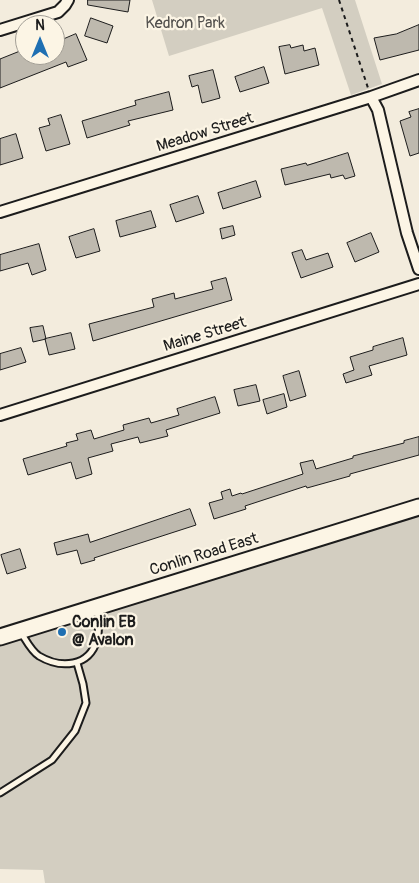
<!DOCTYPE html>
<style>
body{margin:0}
#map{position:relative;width:419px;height:883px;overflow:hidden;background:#f3ecdd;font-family:Pangolin,sans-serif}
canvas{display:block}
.north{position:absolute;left:15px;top:15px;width:50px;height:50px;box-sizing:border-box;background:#fcf5e5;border:1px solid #a29e95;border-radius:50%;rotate:0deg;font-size:14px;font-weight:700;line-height:20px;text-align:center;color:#1c1c1c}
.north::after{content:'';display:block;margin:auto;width:18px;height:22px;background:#1f6fb2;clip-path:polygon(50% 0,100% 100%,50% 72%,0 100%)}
</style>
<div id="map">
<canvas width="419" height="883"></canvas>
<div class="north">N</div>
</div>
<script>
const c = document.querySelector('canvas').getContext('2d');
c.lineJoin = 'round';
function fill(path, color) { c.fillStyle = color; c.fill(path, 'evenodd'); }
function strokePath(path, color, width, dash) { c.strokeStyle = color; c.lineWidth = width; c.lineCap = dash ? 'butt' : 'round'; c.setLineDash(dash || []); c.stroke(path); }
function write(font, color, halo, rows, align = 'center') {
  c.font = font + ' Pangolin,sans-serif'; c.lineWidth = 4.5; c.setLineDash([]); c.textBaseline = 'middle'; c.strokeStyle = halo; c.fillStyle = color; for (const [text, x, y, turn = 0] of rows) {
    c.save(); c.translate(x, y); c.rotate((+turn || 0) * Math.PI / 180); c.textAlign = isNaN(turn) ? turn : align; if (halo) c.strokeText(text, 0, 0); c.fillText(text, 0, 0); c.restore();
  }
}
const green = new Path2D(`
 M 152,0 L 355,0 L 382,84 L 351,95 L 322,8 L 169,56 Z
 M 419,508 L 419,883 L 45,883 L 43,870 L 0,869 L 0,637 Z`);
const building = new Path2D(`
 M 88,0 L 130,0 L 128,12 L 88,5 Z
 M 91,18 L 113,26 L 107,43 L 85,36 Z
 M 419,25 L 419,50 L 380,60 L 374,38 L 396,34 Z
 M 76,34 L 87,60 L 68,67 L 66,62 L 0,88 L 0,59 L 25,49 L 25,55 L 55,55 L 55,43 Z
 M 290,45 L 291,48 L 303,45 L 304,51 L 315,48 L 319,65 L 285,74 L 279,47 Z
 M 264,67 L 269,83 L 240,92 L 235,77 Z
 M 213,70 L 220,98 L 202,103 L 198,85 L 192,87 L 189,76 Z
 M 169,92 L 173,110 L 128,121 L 130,125 L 87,138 L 82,121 L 136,105 L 135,101 Z
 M 419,109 L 419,153 L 410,156 L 400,121 L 411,117 L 409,112 Z
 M 61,115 L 70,144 L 46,151 L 39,128 L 50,125 L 48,119 Z
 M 16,134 L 23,158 L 0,165 L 0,139 Z
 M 348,153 L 355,176 L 345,179 L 343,175 L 331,178 L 330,174 L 285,185 L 281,169 L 306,163 L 307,165 Z
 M 256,181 L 261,197 L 223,209 L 218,193 Z
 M 198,196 L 204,213 L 176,222 L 170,205 Z
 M 151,211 L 156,227 L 120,237 L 116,221 Z
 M 233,226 L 235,235 L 222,239 L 220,229 Z
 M 94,229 L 100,251 L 76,258 L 69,237 Z
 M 371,233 L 379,252 L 355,262 L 347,243 Z
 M 39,244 L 46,270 L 32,275 L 28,263 L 0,271 L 0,255 Z
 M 302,250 L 306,260 L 328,253 L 333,267 L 301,278 L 292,253 Z
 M 226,278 L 232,300 L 93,341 L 89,324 L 154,307 L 152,299 L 174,293 L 175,299 L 213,289 L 211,282 Z
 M 43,326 L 46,339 L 33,342 L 30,328 Z
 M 71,333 L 75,349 L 49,355 L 45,339 Z
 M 403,338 L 407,355 L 369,366 L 372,375 L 346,383 L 343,374 L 354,370 L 350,357 L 373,350 L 373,347 Z
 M 21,348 L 26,362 L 0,370 L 0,354 Z
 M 299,371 L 306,396 L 290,401 L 283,376 Z
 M 256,385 L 260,401 L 238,406 L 234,390 Z
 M 284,394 L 287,407 L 267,414 L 263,400 Z
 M 215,397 L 220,413 L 166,430 L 168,436 L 140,443 L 138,437 L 111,444 L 113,451 L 88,458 L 92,474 L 76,479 L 71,462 L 28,475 L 23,459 L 67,446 L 66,443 L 78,440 L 76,434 L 91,430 L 94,439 L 124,430 L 123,425 L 149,418 L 151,423 L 179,415 L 177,409 Z
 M 419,437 L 419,455 L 350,474 L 350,476 L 307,488 L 306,486 L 245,506 L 246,509 L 214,519 L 209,503 L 223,499 L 221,492 L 230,489 L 232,496 L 241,493 L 242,494 L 303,474 L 300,463 L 313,460 L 316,469 L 353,458 L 353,456 L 404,443 L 404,441 Z
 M 190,509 L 196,525 L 94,558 L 95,560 L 81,564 L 77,550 L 57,555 L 54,543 L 88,534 L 90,542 Z
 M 20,549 L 26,568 L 7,574 L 1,555 Z`);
const path = new Path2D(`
 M 339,0 L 368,88`);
const lane = new Path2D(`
 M 20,631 C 26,640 31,651 39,656 C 61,669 89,667 97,640 C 100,630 98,618 97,608
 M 0,793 L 52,760 L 75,731 L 86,703 L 83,684 L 77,663`);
const street = new Path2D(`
 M 0,30 L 58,12 L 65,5 L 68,0
 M 371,97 L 378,110 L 407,233 L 419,269
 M 0,212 L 371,97 L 419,80
 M 0,415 L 419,284`);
const secondary = new Path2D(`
 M 0,637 L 419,507`);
const markers = [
 [62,632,5,"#1f6fb2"]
];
const parkNames = [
 ["Kedron Park",185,24]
];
const streetNames = [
 ["Meadow Street",205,133,-17],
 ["Maine Street",205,335,-17],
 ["Conlin Road East",204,555,-17]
];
const poiNames = [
 ["Conlin EB",72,623],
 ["@ Avalon",72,641]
];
fill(green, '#d3cec1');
fill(building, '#beb9ae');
strokePath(building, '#1c1c1c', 1);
strokePath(lane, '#1c1c1c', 9);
strokePath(street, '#1c1c1c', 14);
strokePath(secondary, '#1c1c1c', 19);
strokePath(path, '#1c1c1c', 2, [4, 4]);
strokePath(lane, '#fcf5e5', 5);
strokePath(street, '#fcf5e5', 10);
strokePath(secondary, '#fcf5e5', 15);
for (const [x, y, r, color] of markers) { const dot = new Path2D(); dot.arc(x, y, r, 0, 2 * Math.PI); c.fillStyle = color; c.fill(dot); strokePath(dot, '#fcf5e5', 2); }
write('16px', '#53514e', '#fcf5e5', parkNames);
write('16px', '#1c1c1c', '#fcf5e5', streetNames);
write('bold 16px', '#1c1c1c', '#fcf5e5', poiNames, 'left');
</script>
